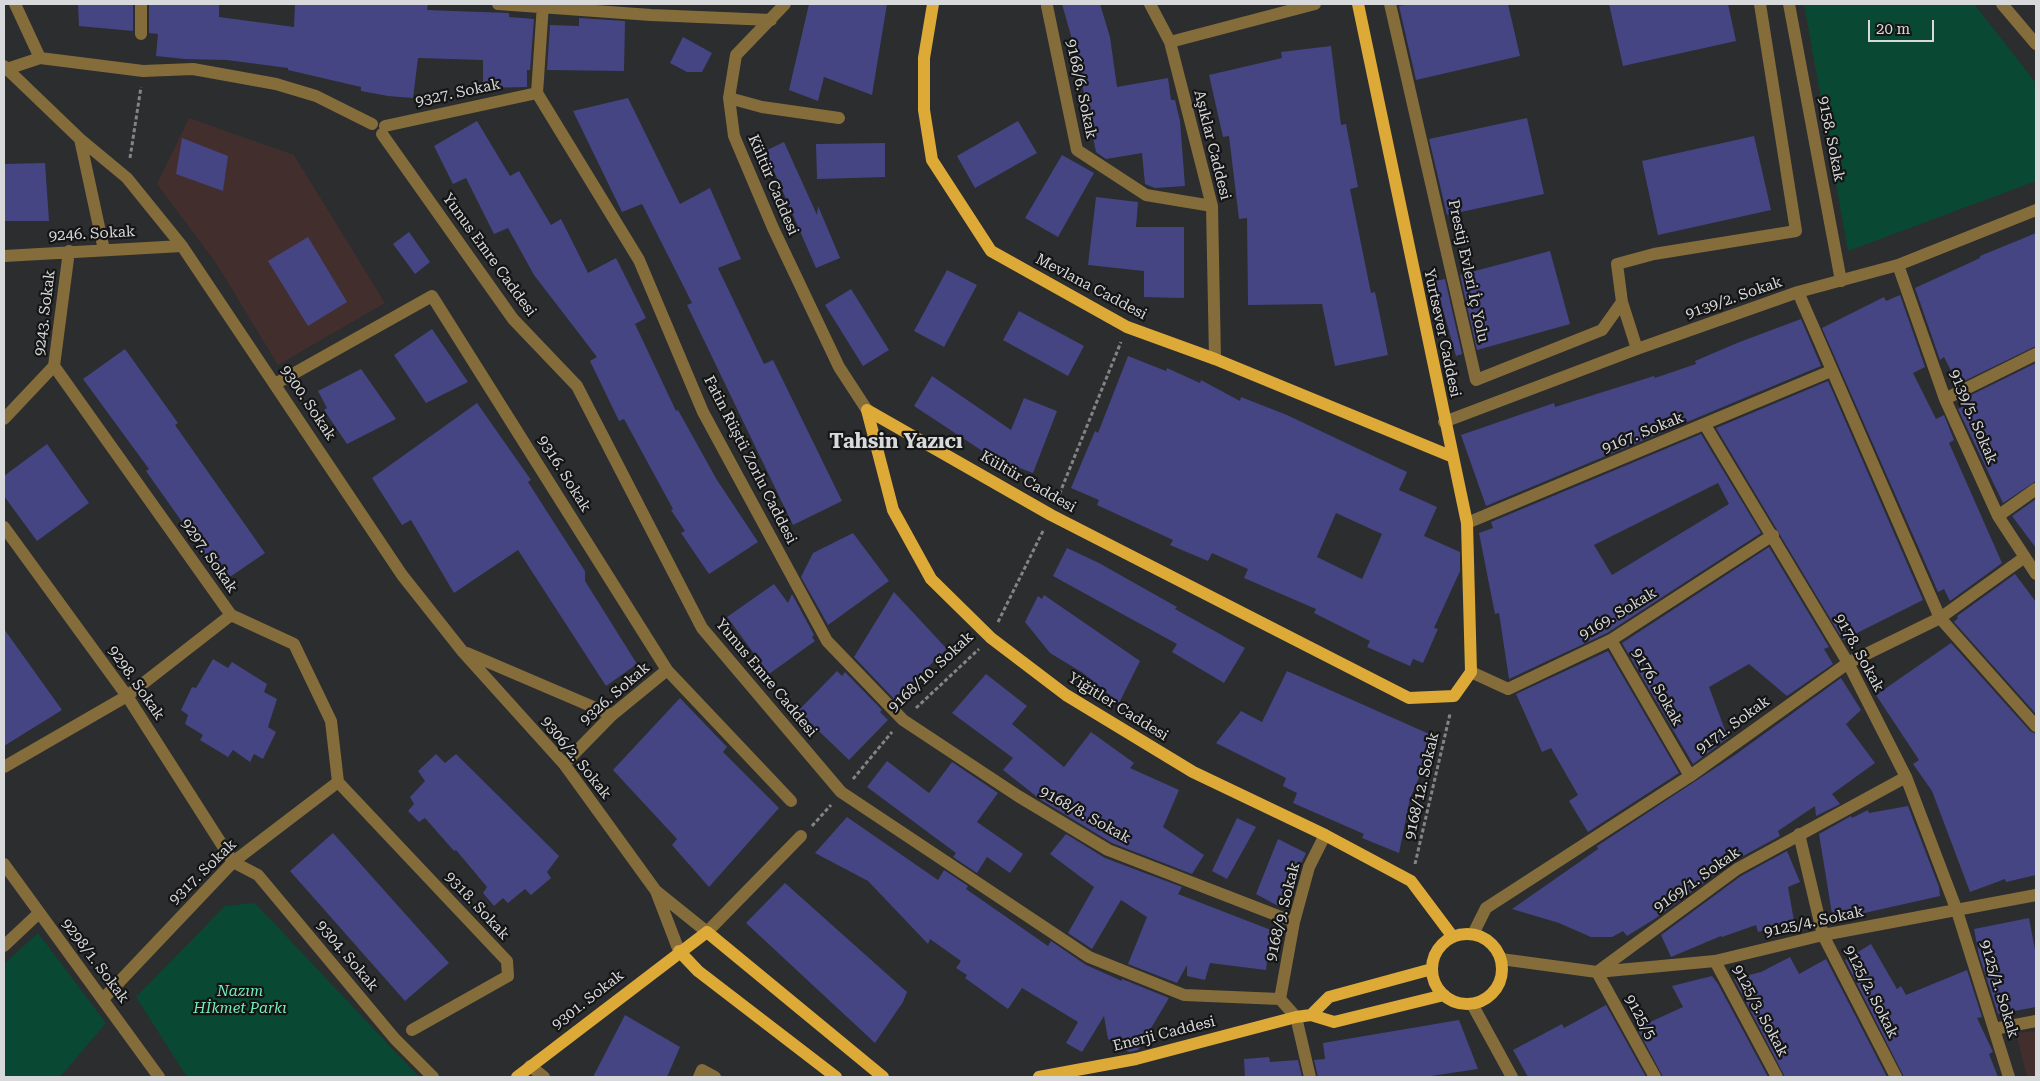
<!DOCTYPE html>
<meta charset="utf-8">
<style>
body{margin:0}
#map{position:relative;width:2040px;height:1081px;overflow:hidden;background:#2b2d2f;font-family:"Roboto Serif",serif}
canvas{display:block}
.frame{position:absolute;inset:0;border:5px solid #d8d9db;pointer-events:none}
.scale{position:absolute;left:1868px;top:20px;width:66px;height:22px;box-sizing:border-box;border:2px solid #d8d9db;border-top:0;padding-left:6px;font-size:15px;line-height:18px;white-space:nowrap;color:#d8d9db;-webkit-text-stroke:4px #151516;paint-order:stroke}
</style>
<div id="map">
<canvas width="2040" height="1081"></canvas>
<div class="frame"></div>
<div class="scale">20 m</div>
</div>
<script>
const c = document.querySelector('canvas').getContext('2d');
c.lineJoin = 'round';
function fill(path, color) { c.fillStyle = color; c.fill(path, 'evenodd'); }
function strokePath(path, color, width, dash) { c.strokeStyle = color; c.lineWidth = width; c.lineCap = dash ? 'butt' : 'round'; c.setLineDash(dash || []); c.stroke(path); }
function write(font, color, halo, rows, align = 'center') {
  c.font = font + ' "Roboto Serif",serif'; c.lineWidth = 4.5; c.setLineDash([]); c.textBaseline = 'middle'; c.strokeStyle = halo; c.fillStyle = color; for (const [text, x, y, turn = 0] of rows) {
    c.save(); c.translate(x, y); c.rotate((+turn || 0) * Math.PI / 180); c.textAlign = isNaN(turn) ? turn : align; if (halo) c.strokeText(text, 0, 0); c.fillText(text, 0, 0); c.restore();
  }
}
const education = new Path2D(`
 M 189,118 L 294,155 L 385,303 L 278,365 L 216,263 L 157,184 Z
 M 2036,1031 L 2036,1077 L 2027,1077 L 2016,1033 Z`);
const green = new Path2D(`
 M 1804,4 L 1974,4 L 2036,83 L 2036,181 L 1848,251 Z
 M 255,903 L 419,1077 L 187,1077 L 136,997 L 225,906 Z
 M 38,933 L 106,1023 L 60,1077 L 4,1077 L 4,964 Z`);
const building = new Path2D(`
 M 78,4 L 133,4 L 133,31 L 79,26 Z
 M 149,4 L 219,4 L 219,17 L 294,27 L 295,4 L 428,4 L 427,10 L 509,13 L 509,17 L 534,19 L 530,70 L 527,70 L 527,87 L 483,88 L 483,60 L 418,58 L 413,98 L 388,96 L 361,91 L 361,87 L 288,70 L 288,68 L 227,60 L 185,59 L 156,56 L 158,34 L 149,33 Z
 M 809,4 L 887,4 L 872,95 L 824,77 L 818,101 L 789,90 Z
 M 1062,4 L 1100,4 L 1110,37 L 1117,87 L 1168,78 L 1171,100 L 1175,100 L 1180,121 L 1185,186 L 1155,188 L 1145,184 L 1142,153 L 1106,159 L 1096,152 L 1075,50 Z
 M 1411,4 L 1508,4 L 1520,56 L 1416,80 L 1399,6 Z
 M 1609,4 L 1728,4 L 1736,41 L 1623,66 Z
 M 579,18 L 625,21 L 624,71 L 547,70 L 550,25 L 579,26 Z
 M 683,37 L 712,53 L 702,72 L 687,72 L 670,63 Z
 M 1331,46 L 1341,125 L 1346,124 L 1358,187 L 1350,189 L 1371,293 L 1375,292 L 1388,355 L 1335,366 L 1322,304 L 1248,305 L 1247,218 L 1239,219 L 1229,136 L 1223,137 L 1209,75 L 1282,58 L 1281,52 Z
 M 628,98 L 680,204 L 710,188 L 741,259 L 718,268 L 764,364 L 773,360 L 842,501 L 793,525 L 687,305 L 692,303 L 642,204 L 622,212 L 573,111 Z
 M 1527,118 L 1544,194 L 1447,215 L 1429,139 Z
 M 477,121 L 510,176 L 519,171 L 551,225 L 561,219 L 588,273 L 616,258 L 646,318 L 635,324 L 676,411 L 678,410 L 717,480 L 758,542 L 709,574 L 681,533 L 685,531 L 671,510 L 673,509 L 624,419 L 619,421 L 590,361 L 597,357 L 534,275 L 508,228 L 494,234 L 466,178 L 453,184 L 434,146 Z
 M 1018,121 L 1037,153 L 975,188 L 957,156 Z
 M 1754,136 L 1771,210 L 1658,235 L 1642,161 Z
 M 182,138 L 228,156 L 223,191 L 176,174 Z
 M 784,142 L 817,215 L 818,206 L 840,258 L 816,268 L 773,169 L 763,152 Z
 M 885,143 L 885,177 L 817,179 L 816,144 Z
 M 1062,155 L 1094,173 L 1058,237 L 1025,218 Z
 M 45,163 L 49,221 L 4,221 L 4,164 Z
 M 1096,197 L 1138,202 L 1136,227 L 1184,227 L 1184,298 L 1144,297 L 1144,271 L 1088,265 Z
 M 409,232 L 430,262 L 415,274 L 393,244 Z
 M 2036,233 L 2036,346 L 1958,384 L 1944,357 L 1940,360 L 1915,288 L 1980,258 L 1980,256 Z
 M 308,237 L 347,302 L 308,326 L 268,261 Z
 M 1550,251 L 1570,324 L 1477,350 L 1460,275 Z
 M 947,270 L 977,285 L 944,347 L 914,331 Z
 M 1445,279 L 1462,354 L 1456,356 L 1435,281 Z
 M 851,289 L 889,350 L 863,366 L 825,305 Z
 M 1900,295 L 1925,367 L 1913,373 L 1936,419 L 1944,415 L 1954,440 L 1949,443 L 2002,563 L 1950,601 L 1944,589 L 1938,592 L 1822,328 L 1884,297 L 1886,301 Z
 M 1019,311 L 1084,346 L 1068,376 L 1003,340 Z
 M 1801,319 L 1821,366 L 1486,506 L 1461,435 L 1554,403 L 1555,407 L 1654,376 L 1655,378 L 1696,364 L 1695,361 L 1737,343 Z
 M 432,329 L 468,382 L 426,403 L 394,355 Z
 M 125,349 L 178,423 L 175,425 L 265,553 L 224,581 L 146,471 L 149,469 L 83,379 Z
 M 1128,356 L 1166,371 L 1167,368 L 1200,383 L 1201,380 L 1240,401 L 1241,397 L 1287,415 L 1407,472 L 1399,490 L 1437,507 L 1424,536 L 1460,552 L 1460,571 L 1434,628 L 1438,629 L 1423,663 L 1413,659 L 1410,666 L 1367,647 L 1370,641 L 1314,613 L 1316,609 L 1244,578 L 1248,569 L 1212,553 L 1208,561 L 1170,545 L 1173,540 L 1097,505 L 1099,500 L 1071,488 L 1095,431 L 1098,433 ZM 1336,513 L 1382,534 L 1362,579 L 1317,557 Z
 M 2036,363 L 2036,481 L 2003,503 L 1958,409 L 1969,404 L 1965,398 Z
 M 361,369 L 396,419 L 347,444 L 324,410 L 327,408 L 318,391 Z
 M 932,376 L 1011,430 L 1024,398 L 1057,411 L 1033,473 L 993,458 L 914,406 Z
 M 1828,381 L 1923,600 L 1843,640 L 1716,428 Z
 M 477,403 L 531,480 L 528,482 L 585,571 L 585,581 L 637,664 L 606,686 L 518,550 L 454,593 L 411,520 L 402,525 L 372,478 Z
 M 1701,434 L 1761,533 L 1607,633 L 1509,679 L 1499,613 L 1495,614 L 1479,533 L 1493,528 L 1491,522 ZM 1718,483 L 1729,504 L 1612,575 L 1594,545 Z
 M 47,444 L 89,503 L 37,541 L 4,496 L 4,476 Z
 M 2036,499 L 2036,548 L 2012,516 Z
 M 853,533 L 889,581 L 828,625 L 801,577 L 813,553 Z
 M 1769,547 L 1829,647 L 1824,649 L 1833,664 L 1787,696 L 1749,664 L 1709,687 L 1728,738 L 1693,764 L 1622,643 Z
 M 1067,548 L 1099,563 L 1177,607 L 1175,609 L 1245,648 L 1224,683 L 1172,652 L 1177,644 L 1053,576 Z
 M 2015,574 L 2036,602 L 2036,714 L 1954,622 L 1958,618 L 1957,616 Z
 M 774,584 L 788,603 L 792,594 L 814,635 L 812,637 L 815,641 L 769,674 L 727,617 Z
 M 894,592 L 947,649 L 894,699 L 854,657 Z
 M 1044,595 L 1140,661 L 1119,703 L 1083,673 L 1050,653 L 1025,622 L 1038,596 L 1042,599 Z
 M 4,629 L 62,710 L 4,746 Z
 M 1951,643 L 2030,731 L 2036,734 L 2036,875 L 2006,882 L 2005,879 L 1970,892 L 1932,791 L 1913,764 L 1919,760 L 1876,695 Z
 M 1608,651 L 1679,773 L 1588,832 L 1569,801 L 1578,795 L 1551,748 L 1542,752 L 1516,694 Z
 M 213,659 L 228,668 L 232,662 L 267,684 L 264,692 L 277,699 L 268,727 L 276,732 L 263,759 L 254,754 L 250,762 L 233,750 L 228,757 L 200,740 L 203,735 L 185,724 L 188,715 L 181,710 L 192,687 L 196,688 Z
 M 837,671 L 842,676 L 845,672 L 882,710 L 880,712 L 888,720 L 849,760 L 798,711 Z
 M 1287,671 L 1436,737 L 1410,799 L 1399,853 L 1362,838 L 1364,834 L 1293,803 L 1297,793 L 1283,786 L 1286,778 L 1216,743 L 1241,711 L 1262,722 Z
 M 986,674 L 1027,706 L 1012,724 L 1064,767 L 1091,732 L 1134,763 L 1130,768 L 1179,790 L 1163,827 L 1204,855 L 1192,874 L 1112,843 L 1041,800 L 1003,770 L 1013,758 L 952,713 Z
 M 1841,678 L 1861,710 L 1846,724 L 1875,763 L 1832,794 L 1840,804 L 1816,816 L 1815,806 L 1778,831 L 1780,836 L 1732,862 L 1653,920 L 1627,936 L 1623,931 L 1612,937 L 1591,937 L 1559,923 L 1512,909 L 1598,849 L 1597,846 L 1735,755 Z
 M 680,698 L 727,747 L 723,752 L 779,808 L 709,887 L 672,845 L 677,839 L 613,770 Z
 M 436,754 L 445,763 L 456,754 L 559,856 L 547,872 L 551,878 L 531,895 L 525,889 L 508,903 L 503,898 L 494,906 L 483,893 L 487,887 L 456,850 L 454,851 L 425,818 L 419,822 L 408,811 L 414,804 L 410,797 L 425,781 L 418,771 Z
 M 887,761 L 929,793 L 952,762 L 998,793 L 977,822 L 1023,854 L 1010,873 L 987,857 L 977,873 L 953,857 L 956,853 L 867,787 Z
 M 1908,806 L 1939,887 L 1940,896 L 1833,920 L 1819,834 L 1851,816 L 1852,818 L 1868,810 L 1869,813 Z
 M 847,817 L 938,880 L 944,870 L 968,886 L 966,889 L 1048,946 L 1051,941 L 1086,965 L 1122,981 L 1122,979 L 1169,998 L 1138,1050 L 1129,1052 L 1108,1039 L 1104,1016 L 1082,1052 L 1066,1043 L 1078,1022 L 1022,988 L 1008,1009 L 965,978 L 967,975 L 956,968 L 961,961 L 930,939 L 928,944 L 868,881 L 815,853 Z
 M 1237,818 L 1256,827 L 1227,879 L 1212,871 Z
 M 333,833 L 449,963 L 405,1001 L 290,871 Z
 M 1066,834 L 1105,858 L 1182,887 L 1178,894 L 1271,930 L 1266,970 L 1210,963 L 1205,980 L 1187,976 L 1187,965 L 1177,983 L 1128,964 L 1147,917 L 1121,900 L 1092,949 L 1068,933 L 1094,887 L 1050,854 Z
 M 1278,839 L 1306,853 L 1280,907 L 1256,894 Z
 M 1787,851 L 1800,882 L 1788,887 L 1794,921 L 1758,932 L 1756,925 L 1722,937 L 1721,936 L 1671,957 L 1661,935 L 1741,876 Z
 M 785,883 L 907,992 L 903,1002 L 875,1043 L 746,923 Z
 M 2029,918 L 2036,955 L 2036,1007 L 1998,1014 L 1979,955 L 1974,929 Z
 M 1871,944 L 1897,989 L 1901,986 L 1906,995 L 1967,970 L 1982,1017 L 1977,1018 L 1993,1052 L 1989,1054 L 1998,1077 L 1904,1077 L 1845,960 Z
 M 1790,957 L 1799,974 L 1826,959 L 1887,1077 L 1785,1077 L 1734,979 L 1761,972 Z
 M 1712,976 L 1718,984 L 1768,1077 L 1663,1077 L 1637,1028 L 1683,1007 L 1672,986 Z
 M 1606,1005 L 1646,1077 L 1528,1077 L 1513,1050 L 1562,1024 L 1564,1028 Z
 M 625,1015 L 680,1047 L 667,1077 L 593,1077 Z
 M 1459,1020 L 1478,1069 L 1424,1077 L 1318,1077 L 1314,1060 L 1325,1059 L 1323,1043 Z
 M 1269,1057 L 1270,1062 L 1298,1060 L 1302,1077 L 1245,1077 L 1244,1059 Z`);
const path = new Path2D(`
 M 130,158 L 141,87
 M 1057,500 L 1121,342
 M 998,622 L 1044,529
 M 916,708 L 979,649
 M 853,779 L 892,732
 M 812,826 L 831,805
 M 1415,864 L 1450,714`);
const minor = new Path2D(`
 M 15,4 L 40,58
 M 498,4 L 651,15 L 771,20
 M 785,4 L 736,55 L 729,98 L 734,136 L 773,228 L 839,367 L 867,410
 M 1150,4 L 1170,42 L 1212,206 L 1215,359
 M 1390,4 L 1476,380 L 1602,330 L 1622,302
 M 1789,4 L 1841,281
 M 2002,4 L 2036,44
 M 1047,6 L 1077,150 L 1146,195 L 1212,206
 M 141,34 L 141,4
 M 1170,42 L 1315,4
 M 4,66 L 80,139 L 127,178 L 182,246 L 402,575 L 463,652 L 564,764 L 656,891 L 707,932 L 801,836
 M 4,70 L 40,58 L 143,71 L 193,69 L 276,84 L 316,96 L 372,124
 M 537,93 L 639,260 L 703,412 L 827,641 L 903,720 L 1018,796 L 1108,850 L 1294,922
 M 537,93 L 543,4
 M 729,98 L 762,107 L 839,118
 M 385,126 L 537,93
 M 382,134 L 513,319 L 577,386 L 702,628 L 841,792 L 1089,957 L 1184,995 L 1280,999 L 1296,1017 L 1310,1077
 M 80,139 L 104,250
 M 4,256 L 182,246
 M 1898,265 L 1945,399 L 1998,516 L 2036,574
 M 1798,292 L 1940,618 L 2036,726
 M 1637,349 L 1622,302 L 1617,264 L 1654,254 L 1796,231 L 1760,4
 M 275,384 L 432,296 L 667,670 L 791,801
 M 1945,399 L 2036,354
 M 4,419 L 54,366 L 69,251
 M 1444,422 L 1637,349 L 1798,292 L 1898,265 L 2036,210
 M 1705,425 L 1848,663 L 1906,777 L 1957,911 L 2009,1077
 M 1998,516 L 2036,489
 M 1467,523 L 1831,371
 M 4,527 L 127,696 L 233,862 L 258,875 L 395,1039 L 433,1077
 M 231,615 L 294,644 L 331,721 L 338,782
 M 1611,640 L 1690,776
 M 467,653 L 612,715
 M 1471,672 L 1508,689 L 1611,640 L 1773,535
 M 564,764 L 612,715 L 667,670
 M 4,767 L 127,696 L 231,615 L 54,366
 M 338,782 L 507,961 L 508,976 L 412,1030
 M 1799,834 L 1823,935 L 1896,1077
 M 4,864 L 159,1077
 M 656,891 L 679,951
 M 1473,934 L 1486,908 L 1690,776 L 1848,663 L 1940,618 L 2025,557
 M 4,946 L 39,913
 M 1501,959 L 1597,972 L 1737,869 L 1906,777
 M 1715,961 L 1777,1077
 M 103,999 L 233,862 L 338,782
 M 1280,999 L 1294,922 L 1309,867 L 1325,835
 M 1472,1004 L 1512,1077
 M 1994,1029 L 2036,1021
 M 530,1066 L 544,1077
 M 699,1077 L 702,1070 L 715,1077
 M 1655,1077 L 1597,972 L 1715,961 L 1823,935 L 2036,895`);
const major = new Path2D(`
 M 933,4 L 924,58 L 924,110 L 932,160 L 991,251 L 1127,327 L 1215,359 L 1453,457
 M 867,410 L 1051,515 L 1409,698 L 1454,696 L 1471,672 L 1467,523 L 1358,4
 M 867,410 L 893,510 L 931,579 L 991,638 L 1066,695 L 1193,772 L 1325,835 L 1411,881 L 1453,937
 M1432 969a35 35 0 1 1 70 0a35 35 0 1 1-70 0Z
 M 679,951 L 698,971 L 836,1077
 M 1311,1015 L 1329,997 L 1432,969
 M 517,1077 L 707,932 L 883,1077
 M 1039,1077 L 1136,1059 L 1296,1017 L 1311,1015 L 1334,1022 L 1444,995`);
const streetNames = [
 ["9168/6. Sokak",1081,89,78],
 ["9327. Sokak",458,93,-12],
 ["9158. Sokak",1831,139,79],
 ["Aşıklar Caddesi",1212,145,76],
 ["Kültür Caddesi",773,185,67],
 ["9246. Sokak",92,234,-3],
 ["Yunus Emre Caddesi",489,255,54],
 ["Prestij Evleri İç Yolu",1468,271,78],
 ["Mevlana Caddesi",1091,287,28],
 ["9139/2. Sokak",1734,298,-19],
 ["9243. Sokak",45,313,-83],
 ["Yurtsever Caddesi",1442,333,78],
 ["9300. Sokak",308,403,56],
 ["9139/5. Sokak",1973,417,67],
 ["9167. Sokak",1643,433,-22],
 ["Fatin Rüştü Zorlu Caddesi",750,460,63],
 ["9316. Sokak",564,474,58],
 ["Kültür Caddesi",1028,482,30],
 ["9297. Sokak",209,556,55],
 ["9169. Sokak",1618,614,-31],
 ["9178. Sokak",1859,653,61],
 ["9168/10. Sokak",931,672,-43],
 ["Yunus Emre Caddesi",766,678,50],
 ["9298. Sokak",136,683,55],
 ["9176. Sokak",1657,687,60],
 ["9326. Sokak",615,694,-41],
 ["Yiğitler Caddesi",1118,707,32],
 ["9171. Sokak",1733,725,-36],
 ["9306/2. Sokak",576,758,51],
 ["9168/12. Sokak",1422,786,-77],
 ["9168/8. Sokak",1085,815,29],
 ["9317. Sokak",203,872,-44],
 ["9169/1. Sokak",1697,880,-35],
 ["9318. Sokak",477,906,47],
 ["9168/9. Sokak",1283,912,-76],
 ["9125/4. Sokak",1814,922,-12],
 ["9304. Sokak",347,956,50],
 ["9298/1. Sokak",95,961,53],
 ["9125/1. Sokak",1999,989,73],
 ["9125/2. Sokak",1871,992,63],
 ["9301. Sokak",588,1000,-38],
 ["9125/3. Sokak",1760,1011,62],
 ["9125/5",1640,1017,61],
 ["Enerji Caddesi",1164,1034,-14]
];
const parkNames = [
 ["Nazım",240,992],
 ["Hİkmet Parkı",240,1009]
];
const districtNames = [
 ["Tahsin Yazıcı",896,442]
];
fill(education, '#432e2e');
fill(green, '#094933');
fill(building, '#454584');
strokePath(path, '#838486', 3, [4, 2.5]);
strokePath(minor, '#856c3b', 12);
strokePath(major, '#dda937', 12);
write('15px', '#d8d9db', '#151516', streetNames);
write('italic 15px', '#73eeba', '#151516', parkNames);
write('bold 20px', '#d8d9db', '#151516', districtNames);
</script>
